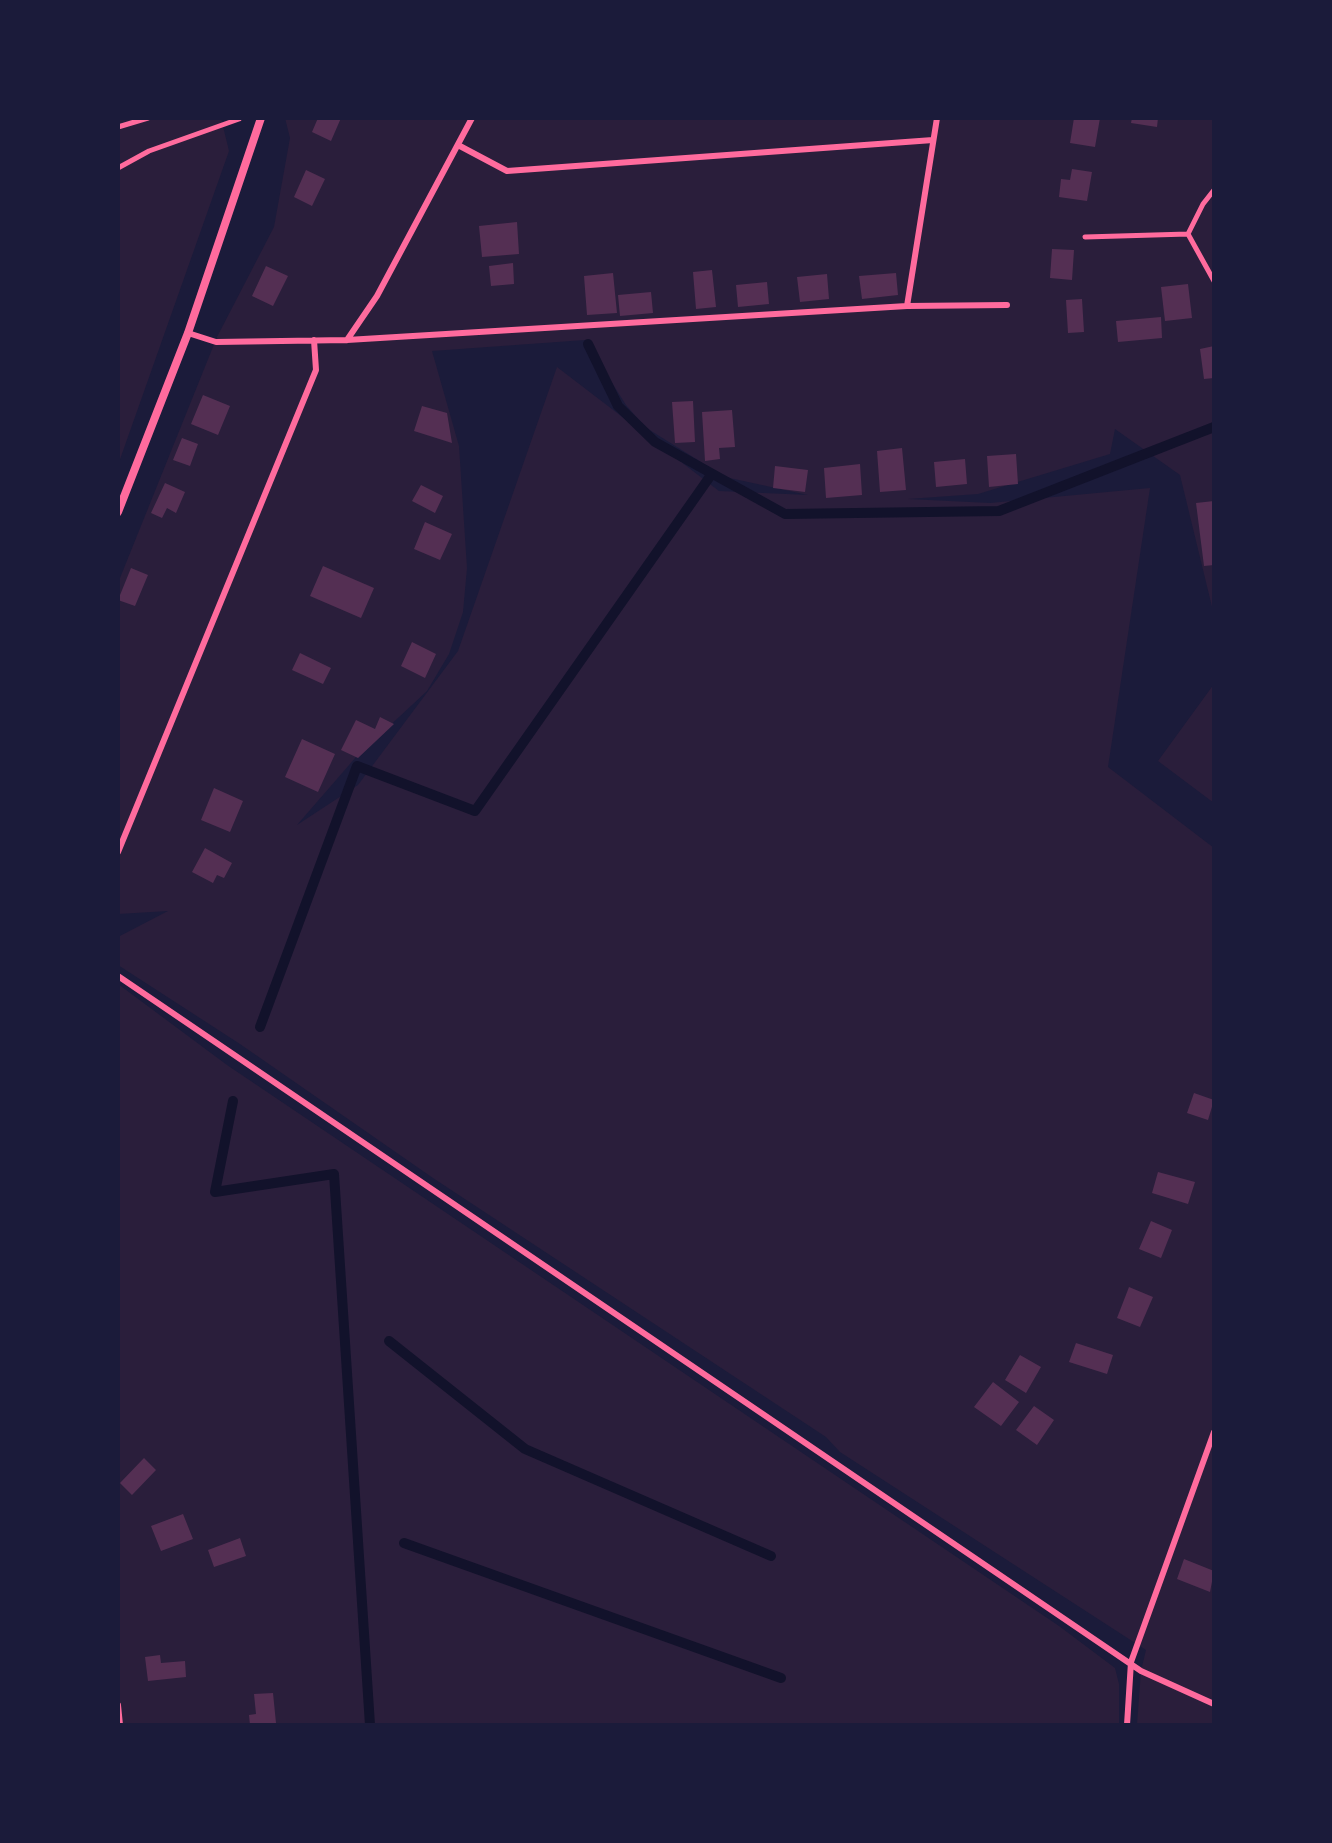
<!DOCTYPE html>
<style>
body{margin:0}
#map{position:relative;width:1332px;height:1843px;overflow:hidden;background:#1b1b3a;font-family:Helvetica,sans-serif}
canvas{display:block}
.frame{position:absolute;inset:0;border:120px solid #1b1b3a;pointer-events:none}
</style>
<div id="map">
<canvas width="1332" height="1843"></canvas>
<div class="frame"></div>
</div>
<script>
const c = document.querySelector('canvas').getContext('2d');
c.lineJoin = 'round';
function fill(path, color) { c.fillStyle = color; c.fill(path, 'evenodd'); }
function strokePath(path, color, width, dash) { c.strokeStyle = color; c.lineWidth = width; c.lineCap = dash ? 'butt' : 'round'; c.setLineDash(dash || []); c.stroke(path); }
const green = new Path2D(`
 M 118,118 L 221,118 L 229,151 L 118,465 Z
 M 285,118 L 1214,118 L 1214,615 L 1180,475 L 1115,429 L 1110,454 L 978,494 L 908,499 L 990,503 L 1150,488 L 1108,767 L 1214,848 L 1214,1725 L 1137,1725 L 1141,1671 L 1146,1650 L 840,1452 L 826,1437 L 433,1178 L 240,1044 L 118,965 L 118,937 L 168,911 L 118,914 L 118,583 L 217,337 L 274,227 L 290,138 ZM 585,340 L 626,405 L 645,427 L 725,477 L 808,495 L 719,491 L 557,367 L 458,651 L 358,785 L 297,825 L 356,757 L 427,691 L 449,654 L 463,612 L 467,568 L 459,446 L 432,351 Z
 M 1214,684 L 1214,803 L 1158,761 Z
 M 118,984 L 227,1065 L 1059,1626 L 1115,1668 L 1119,1684 L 1119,1725 L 118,1725 Z`);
const stream = new Path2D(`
 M 588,344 L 618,406 L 655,442 L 785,514 L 999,511 L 1214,427
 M 260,1027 L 357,766 L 475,811 L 711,475
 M 233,1101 L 215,1192 L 334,1174 L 370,1725
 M 389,1341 L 525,1449 L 771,1556
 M 404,1543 L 781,1678`);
const building = new Path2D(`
 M 318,118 L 341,118 L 331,141 L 312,132 Z
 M 1074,118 L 1100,118 L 1095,147 L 1070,143 Z
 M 1132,118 L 1158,118 L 1157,127 L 1131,123 Z
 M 1072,169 L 1092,172 L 1087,201 L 1059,197 L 1061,179 L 1070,180 Z
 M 306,170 L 325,179 L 312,206 L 294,197 Z
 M 517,222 L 519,254 L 482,257 L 479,226 Z
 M 1052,249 L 1074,250 L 1072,280 L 1050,278 Z
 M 513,263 L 514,284 L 491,286 L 489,266 Z
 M 266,266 L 288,276 L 273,306 L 252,296 Z
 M 712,270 L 716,307 L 696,309 L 693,272 Z
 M 613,273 L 617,313 L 587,315 L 584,276 Z
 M 896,273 L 898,295 L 862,299 L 859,276 Z
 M 827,274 L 829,299 L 800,302 L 797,277 Z
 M 767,282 L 769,304 L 738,307 L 736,285 Z
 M 1188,284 L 1192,318 L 1165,321 L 1161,287 Z
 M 651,292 L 653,313 L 620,316 L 618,295 Z
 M 1082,299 L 1084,332 L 1068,333 L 1066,300 Z
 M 1161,317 L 1162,338 L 1118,342 L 1116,321 Z
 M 1214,346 L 1214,378 L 1204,379 L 1200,349 Z
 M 203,395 L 230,406 L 218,435 L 191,424 Z
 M 693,401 L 695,442 L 675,443 L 672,402 Z
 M 422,406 L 447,413 L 452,443 L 414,431 Z
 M 732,410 L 735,447 L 719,448 L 720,459 L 705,461 L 702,412 Z
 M 182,438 L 198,444 L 190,466 L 173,460 Z
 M 902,448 L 906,490 L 880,492 L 877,451 Z
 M 1016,454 L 1018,484 L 989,487 L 987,456 Z
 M 965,459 L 967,484 L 936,487 L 934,462 Z
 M 860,464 L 862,495 L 826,498 L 824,468 Z
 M 775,466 L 808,470 L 805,492 L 773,488 Z
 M 165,483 L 185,492 L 176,513 L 167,508 L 162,518 L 151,513 Z
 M 421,485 L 443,496 L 435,513 L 412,501 Z
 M 1214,501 L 1214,565 L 1204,566 L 1196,503 Z
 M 425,522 L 452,534 L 440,560 L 414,549 Z
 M 323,566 L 374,588 L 361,618 L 310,596 Z
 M 131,568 L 148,575 L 135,606 L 118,600 Z
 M 412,642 L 436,654 L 425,678 L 401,666 Z
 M 300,653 L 331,668 L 323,684 L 292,670 Z
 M 380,717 L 394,724 L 358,758 L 341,750 L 356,720 L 375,729 Z
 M 302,739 L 335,754 L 318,792 L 285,777 Z
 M 214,788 L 243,801 L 230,832 L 201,820 Z
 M 205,848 L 232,863 L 224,878 L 217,875 L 213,883 L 192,872 Z
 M 1194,1093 L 1214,1100 L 1208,1120 L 1187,1113 Z
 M 1158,1172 L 1195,1182 L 1188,1204 L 1152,1193 Z
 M 1151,1221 L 1172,1230 L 1161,1258 L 1139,1249 Z
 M 1129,1287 L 1153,1297 L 1140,1327 L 1117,1318 Z
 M 1076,1343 L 1113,1355 L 1107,1374 L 1069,1362 Z
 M 1020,1355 L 1041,1367 L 1026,1393 L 1005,1380 Z
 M 993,1382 L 1019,1402 L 1001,1426 L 974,1407 Z
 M 1034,1406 L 1054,1420 L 1037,1445 L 1016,1430 Z
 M 144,1458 L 156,1470 L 132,1495 L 120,1483 Z
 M 183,1514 L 193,1539 L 161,1551 L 151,1526 Z
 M 240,1538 L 246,1556 L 214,1567 L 208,1550 Z
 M 1184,1559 L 1214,1571 L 1210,1592 L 1177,1579 Z
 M 160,1655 L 161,1663 L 185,1661 L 186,1677 L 148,1681 L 145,1657 Z
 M 273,1693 L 276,1723 L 250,1725 L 249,1715 L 256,1714 L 254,1694 Z`);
const path = new Path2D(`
 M 118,127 L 148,118
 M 118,168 L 149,151 L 239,119
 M 1214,190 L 1203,204 L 1188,234 L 1214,281
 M 1085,237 L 1188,234`);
const service = new Path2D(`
 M 458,145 L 507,171 L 933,140
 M 907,306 L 937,118
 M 188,333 L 216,342 L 347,340 L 907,306 L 1007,305
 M 347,340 L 377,296 L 472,118
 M 118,852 L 316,370 L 314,340
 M 118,976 L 1141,1671 L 1214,1704
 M 118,1705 L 120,1725
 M 1127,1725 L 1131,1662 L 1214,1432`);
const minor = new Path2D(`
 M 118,512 L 188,333 L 261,118`);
fill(green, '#2a1e3b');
strokePath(stream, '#12122b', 10);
fill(building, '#542f53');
strokePath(path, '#ff6b9d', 5);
strokePath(service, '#ff6b9d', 6);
strokePath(minor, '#ff6b9d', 8);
</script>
